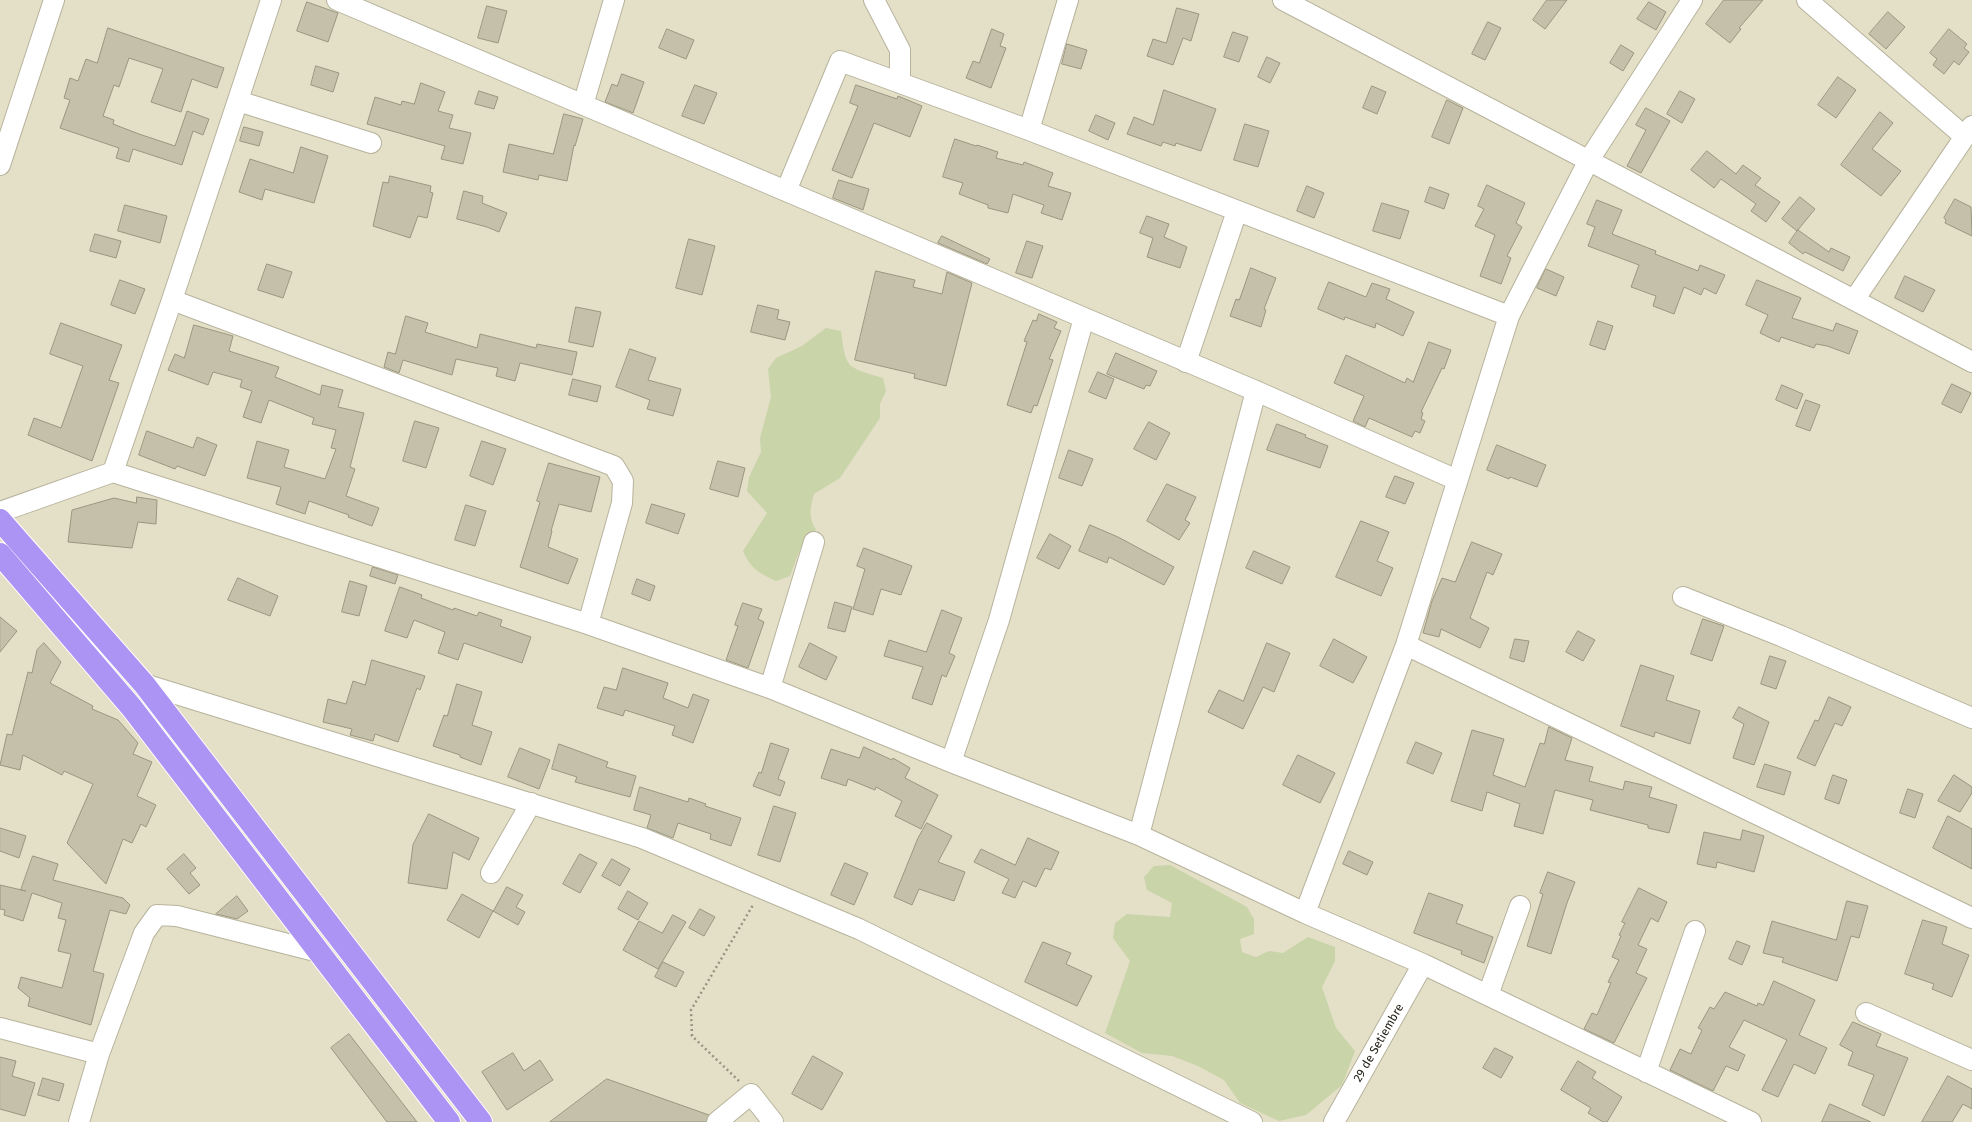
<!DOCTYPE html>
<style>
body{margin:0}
canvas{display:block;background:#e4dfc7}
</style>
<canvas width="1972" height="1122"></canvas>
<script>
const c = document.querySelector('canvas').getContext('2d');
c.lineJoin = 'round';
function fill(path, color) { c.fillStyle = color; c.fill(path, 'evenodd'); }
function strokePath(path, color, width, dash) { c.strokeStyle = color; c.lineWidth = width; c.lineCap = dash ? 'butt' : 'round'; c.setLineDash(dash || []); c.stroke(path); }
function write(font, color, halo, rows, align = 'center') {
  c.font = font + ' "Fira Sans",sans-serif'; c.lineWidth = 3.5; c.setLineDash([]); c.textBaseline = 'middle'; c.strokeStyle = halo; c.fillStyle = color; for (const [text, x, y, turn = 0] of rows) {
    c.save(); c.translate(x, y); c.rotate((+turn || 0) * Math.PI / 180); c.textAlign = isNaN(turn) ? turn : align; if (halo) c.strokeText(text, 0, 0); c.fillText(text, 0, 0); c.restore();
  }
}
const green = new Path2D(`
 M 826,328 L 841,331 C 846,369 846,367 883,378 L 886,391 L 880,404 L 880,418 L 840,478 L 814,494 C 810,507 808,518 816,530 L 800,549 L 790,576 L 776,581 C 759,573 751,569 743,551 L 767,513 L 747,491 L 749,477 L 761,452 L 760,438 L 771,397 L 768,369 L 776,358 L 802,346 Z
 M 1170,865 L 1247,907 L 1254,919 L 1254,934 L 1240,939 L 1242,952 L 1256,957 L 1269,951 L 1283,953 L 1308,937 L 1335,947 L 1335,961 L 1322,987 L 1336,1028 L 1355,1051 L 1342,1085 L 1306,1115 L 1279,1121 L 1240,1103 L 1224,1080 L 1198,1066 L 1172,1056 L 1142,1053 L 1105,1033 L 1130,961 L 1113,938 L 1115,923 L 1127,914 L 1170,917 L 1172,903 L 1147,890 L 1144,877 L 1154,866 Z`);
const building = new Path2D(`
 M 1547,0 L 1567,0 L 1545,29 L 1533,20 Z
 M 1724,0 L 1763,0 L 1739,28 L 1741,29 L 1730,43 L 1706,24 Z
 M 307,2 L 338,13 L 328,42 L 297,31 Z
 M 1649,2 L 1666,12 L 1656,30 L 1637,19 Z
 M 487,6 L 507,11 L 498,43 L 478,38 Z
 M 1177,8 L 1199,14 L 1191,41 L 1183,38 L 1173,65 L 1147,56 L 1153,39 L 1166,43 Z
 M 1888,12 L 1905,27 L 1886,49 L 1869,34 Z
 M 1488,22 L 1501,28 L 1485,60 L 1472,54 Z
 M 108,28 L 224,68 L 217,88 L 192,79 L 181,112 L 151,102 L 163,69 L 129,58 L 119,87 L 114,85 L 103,116 L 114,120 L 113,124 L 139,134 L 175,146 L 187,111 L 209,119 L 203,135 L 193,131 L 182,165 L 133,149 L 129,162 L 116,158 L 119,148 L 60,128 L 70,100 L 64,98 L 70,78 L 78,81 L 86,59 L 97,63 Z
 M 667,29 L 694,40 L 686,59 L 659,48 Z
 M 992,29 L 1004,34 L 1000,46 L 1006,48 L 991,88 L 966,78 L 973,61 L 979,63 Z
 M 1949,29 L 1967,44 L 1964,48 L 1969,52 L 1959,65 L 1954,61 L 1944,74 L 1933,65 L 1937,59 L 1930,53 Z
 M 1233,32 L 1248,37 L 1239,62 L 1224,57 Z
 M 1067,44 L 1087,50 L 1081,69 L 1062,64 Z
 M 1621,45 L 1634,53 L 1623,71 L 1610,63 Z
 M 1267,57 L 1280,63 L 1270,83 L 1258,77 Z
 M 316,66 L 339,73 L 333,92 L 311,85 Z
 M 622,74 L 644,82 L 633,113 L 605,102 L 612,84 L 617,86 Z
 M 1838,77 L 1856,90 L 1836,118 L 1818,105 Z
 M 421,83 L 445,92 L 438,111 L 453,115 L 449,128 L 471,133 L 463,164 L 441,159 L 445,146 L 367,124 L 375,97 L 401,105 L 402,101 L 414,104 Z
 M 695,85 L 717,93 L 704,124 L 682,116 Z
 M 856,85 L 897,99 L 898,96 L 922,106 L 910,137 L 874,123 L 852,178 L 832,170 L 858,106 L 850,103 Z
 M 1372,86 L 1386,92 L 1377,114 L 1363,108 Z
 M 1164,90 L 1216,109 L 1201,151 L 1176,143 L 1175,146 L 1163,142 L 1161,146 L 1127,134 L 1134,117 L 1153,125 Z
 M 479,91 L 498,97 L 494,109 L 475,104 Z
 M 1680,91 L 1695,99 L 1682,123 L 1667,114 Z
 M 1447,100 L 1463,108 L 1449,144 L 1432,137 Z
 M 1646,108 L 1670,121 L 1641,173 L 1627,166 L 1646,130 L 1636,125 Z
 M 1880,112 L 1893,123 L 1872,149 L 1901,171 L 1881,196 L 1841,165 Z
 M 564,114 L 583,119 L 575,146 L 574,145 L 567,181 L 539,175 L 538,180 L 503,172 L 509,144 L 553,154 Z
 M 1096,115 L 1115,123 L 1108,140 L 1089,131 Z
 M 1245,124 L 1269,131 L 1258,167 L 1234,160 Z
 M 244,127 L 263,132 L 259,146 L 240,141 Z
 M 955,139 L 976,146 L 977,145 L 998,152 L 996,158 L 1023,165 L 1024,162 L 1053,173 L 1048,186 L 1071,193 L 1062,220 L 1041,213 L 1044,205 L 1013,194 L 1008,213 L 988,208 L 988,205 L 959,194 L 963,183 L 943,177 Z
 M 301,147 L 328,156 L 314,203 L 265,189 L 262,200 L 239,192 L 250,159 L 293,173 Z
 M 1707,151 L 1736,174 L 1743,165 L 1761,178 L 1755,185 L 1780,202 L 1766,222 L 1751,211 L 1756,204 L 1721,179 L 1714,188 L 1691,170 Z
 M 390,176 L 431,186 L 430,192 L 433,193 L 427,218 L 418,216 L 410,238 L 373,226 L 383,182 L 388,183 Z
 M 839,180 L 869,189 L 863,210 L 833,198 Z
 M 1487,185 L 1525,203 L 1516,223 L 1522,227 L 1507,256 L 1511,258 L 1501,284 L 1480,276 L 1495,235 L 1475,226 L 1484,209 L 1478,206 Z
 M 1307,186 L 1324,193 L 1314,218 L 1297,211 Z
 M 1430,187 L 1449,194 L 1444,209 L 1425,202 Z
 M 464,191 L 483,196 L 482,203 L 507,213 L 499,232 L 487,227 L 457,219 Z
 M 1800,197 L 1815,209 L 1797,231 L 1782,219 Z
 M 1955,199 L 1971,207 L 1972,236 L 1945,223 L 1946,220 L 1944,218 Z
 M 1597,200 L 1622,210 L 1612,234 L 1656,251 L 1655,254 L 1698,271 L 1700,265 L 1725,275 L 1716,294 L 1704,288 L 1701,295 L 1684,287 L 1674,314 L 1653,306 L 1656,296 L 1631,287 L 1639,265 L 1588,246 L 1595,227 L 1587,224 Z
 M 1382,203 L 1409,211 L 1400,239 L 1373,231 Z
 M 125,205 L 167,216 L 160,243 L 118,231 Z
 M 1147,216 L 1169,224 L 1164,237 L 1187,247 L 1180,268 L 1147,257 L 1153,238 L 1140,233 Z
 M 1798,230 L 1829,252 L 1831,248 L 1850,257 L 1843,271 L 1805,252 L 1803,254 L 1789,243 Z
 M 95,234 L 121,241 L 116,258 L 90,251 Z
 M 942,236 L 990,259 L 987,264 L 938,243 Z
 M 689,239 L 715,246 L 702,295 L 676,288 Z
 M 1027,241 L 1043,246 L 1032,278 L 1016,273 Z
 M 267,264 L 292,272 L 283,298 L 258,290 Z
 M 1251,268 L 1276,278 L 1264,309 L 1266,310 L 1261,327 L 1230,316 L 1236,299 L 1239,300 Z
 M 1546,269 L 1564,277 L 1556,296 L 1537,288 Z
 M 876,271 L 915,280 L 913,287 L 942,294 L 947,272 L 972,283 L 946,386 L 914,378 L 915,374 L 855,360 Z
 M 1905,276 L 1935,290 L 1923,312 L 1895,298 Z
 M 120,280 L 145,289 L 135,314 L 111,305 Z
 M 1757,280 L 1801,298 L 1792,318 L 1833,331 L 1836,323 L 1858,331 L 1849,354 L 1827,346 L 1816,344 L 1814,348 L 1781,337 L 1779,342 L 1760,333 L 1768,315 L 1746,305 Z
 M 1329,282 L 1366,297 L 1372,283 L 1390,289 L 1386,299 L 1414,312 L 1403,336 L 1376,323 L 1375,328 L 1345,317 L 1344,320 L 1318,309 Z
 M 758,305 L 779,310 L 777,319 L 790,322 L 785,340 L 751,332 Z
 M 576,307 L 601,312 L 593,347 L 569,342 Z
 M 1039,314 L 1057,322 L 1054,328 L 1061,331 L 1049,359 L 1053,360 L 1037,406 L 1034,405 L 1031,413 L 1007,405 L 1027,342 L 1024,341 L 1033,320 L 1036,321 Z
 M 406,316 L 428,323 L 425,332 L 477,348 L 480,334 L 536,348 L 537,344 L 577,352 L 572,375 L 520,363 L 515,381 L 496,376 L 498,368 L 456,359 L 452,375 L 403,360 L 399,373 L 384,367 L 388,352 L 395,354 Z
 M 1598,321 L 1613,326 L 1605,350 L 1590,345 Z
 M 61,323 L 122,345 L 109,380 L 119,383 L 92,461 L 28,435 L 34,418 L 61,428 L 83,366 L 50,354 Z
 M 194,325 L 233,336 L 229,351 L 279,367 L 275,377 L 320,395 L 322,385 L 343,390 L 338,407 L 364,413 L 350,467 L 355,469 L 346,496 L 379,508 L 372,526 L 348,517 L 349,515 L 309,501 L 305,514 L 276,504 L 281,487 L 247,478 L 257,441 L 289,450 L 284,467 L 325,479 L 336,449 L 331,448 L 336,430 L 312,424 L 314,418 L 269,400 L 261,423 L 243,417 L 252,391 L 240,387 L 242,380 L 213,372 L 208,385 L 168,370 L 175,354 L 184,358 Z
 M 1429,342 L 1451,350 L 1444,369 L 1442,368 L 1421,412 L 1423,413 L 1421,419 L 1425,421 L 1420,433 L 1415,431 L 1412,437 L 1369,418 L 1365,427 L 1353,421 L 1364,396 L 1334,383 L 1346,355 L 1405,383 L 1407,378 L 1413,382 Z
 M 630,349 L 656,358 L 648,380 L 681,389 L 673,416 L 647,409 L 650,400 L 616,387 Z
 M 1116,353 L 1157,371 L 1150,386 L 1146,385 L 1144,389 L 1107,374 Z
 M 1098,372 L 1114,379 L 1106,399 L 1089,392 Z
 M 573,379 L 601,386 L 597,402 L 569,395 Z
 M 1952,384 L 1971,393 L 1961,413 L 1942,404 Z
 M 1782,385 L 1803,394 L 1797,409 L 1776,400 Z
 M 1806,400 L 1820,405 L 1810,431 L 1796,426 Z
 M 415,421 L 439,428 L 426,468 L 403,461 Z
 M 1149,422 L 1170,433 L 1156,460 L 1134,449 Z
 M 1277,424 L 1306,435 L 1305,437 L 1328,446 L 1320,468 L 1267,450 Z
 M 147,431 L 193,448 L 197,437 L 217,445 L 205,476 L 177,466 L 175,469 L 139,455 Z
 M 482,441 L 506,449 L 493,485 L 470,476 Z
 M 1497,445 L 1546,465 L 1537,487 L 1510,477 L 1509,479 L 1487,470 Z
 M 1069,450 L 1093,459 L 1082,486 L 1059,478 Z
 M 718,461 L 745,468 L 738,497 L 710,489 Z
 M 549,463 L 600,477 L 591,512 L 559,504 L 551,531 L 552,531 L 548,547 L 578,559 L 568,584 L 520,567 L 540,502 L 537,501 Z
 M 1395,476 L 1414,483 L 1405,504 L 1386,497 Z
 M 1167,484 L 1196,497 L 1185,520 L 1190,523 L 1179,540 L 1147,521 Z
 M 137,497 L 157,500 L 156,524 L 138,522 L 132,548 L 68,542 L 72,510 L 114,498 L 136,503 Z
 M 652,504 L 685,514 L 678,534 L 646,523 Z
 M 466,505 L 486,511 L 475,546 L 455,540 Z
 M 1361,521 L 1389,532 L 1377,561 L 1393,568 L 1381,596 L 1336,577 Z
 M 1090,525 L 1118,537 L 1174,567 L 1164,585 L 1109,557 L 1107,563 L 1079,551 Z
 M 1050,534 L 1071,546 L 1059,569 L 1037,558 Z
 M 1472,542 L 1502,554 L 1493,575 L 1487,572 L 1470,618 L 1489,628 L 1480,648 L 1441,629 L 1439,637 L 1423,633 L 1432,601 L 1442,578 L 1455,582 Z
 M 864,548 L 912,566 L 901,595 L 881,589 L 873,615 L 853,609 L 865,569 L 857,566 Z
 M 1254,551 L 1290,567 L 1282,584 L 1246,568 Z
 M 373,567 L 398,575 L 395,584 L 370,576 Z
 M 238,578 L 278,596 L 270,616 L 228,600 Z
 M 637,579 L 655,586 L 650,601 L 632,594 Z
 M 350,581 L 367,586 L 359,616 L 342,612 Z
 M 400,587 L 422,595 L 421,598 L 453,610 L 454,608 L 477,616 L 479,612 L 502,620 L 500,626 L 531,637 L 522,663 L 464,643 L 458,660 L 438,653 L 445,632 L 414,620 L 407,638 L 385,631 Z
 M 835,602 L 852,607 L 845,632 L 828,628 Z
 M 743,603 L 762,609 L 758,619 L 764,622 L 748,668 L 726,660 L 738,626 L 735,625 Z
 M 942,610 L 962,618 L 949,653 L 955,656 L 946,677 L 942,675 L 932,705 L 912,698 L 923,667 L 884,656 L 889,640 L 926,652 Z
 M 0,617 L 17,631 L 0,652 Z
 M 1703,619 L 1724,626 L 1712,661 L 1691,654 Z
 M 1578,631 L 1595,640 L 1583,661 L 1566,652 Z
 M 1334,639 L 1367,657 L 1353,683 L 1320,666 Z
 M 1515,639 L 1529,641 L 1524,662 L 1510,658 Z
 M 44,643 L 61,662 L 50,683 L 93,706 L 92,709 L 118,720 L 138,743 L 133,754 L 152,762 L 137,796 L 156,805 L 146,827 L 141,824 L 132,843 L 123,839 L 106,884 L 67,843 L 93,784 L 64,771 L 62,775 L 23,755 L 20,770 L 0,765 L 7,734 L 12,735 L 28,672 L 32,673 L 37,650 Z
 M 810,643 L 837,657 L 826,680 L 799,667 Z
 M 1267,643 L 1290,653 L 1274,692 L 1263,687 L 1243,729 L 1208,712 L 1219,690 L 1243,701 Z
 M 1770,656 L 1786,661 L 1776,689 L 1761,684 Z
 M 372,660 L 425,676 L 420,690 L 417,688 L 398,742 L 375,734 L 373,741 L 350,735 L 352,729 L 323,722 L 328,699 L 346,704 L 353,681 L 365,685 Z
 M 1641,665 L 1674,676 L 1666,700 L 1700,711 L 1690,744 L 1655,732 L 1654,737 L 1621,726 Z
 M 623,668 L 668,683 L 663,698 L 688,708 L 693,694 L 709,700 L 693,743 L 672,735 L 675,726 L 625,710 L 623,716 L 597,708 L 604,687 L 616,690 Z
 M 457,684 L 482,692 L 472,725 L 492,732 L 481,765 L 460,757 L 460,755 L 433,746 L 444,715 L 447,716 Z
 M 1829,697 L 1851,707 L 1842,726 L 1835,723 L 1815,766 L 1797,758 L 1815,720 L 1818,721 Z
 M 1739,707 L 1769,722 L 1754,765 L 1733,758 L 1744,724 L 1733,718 Z
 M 1549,727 L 1572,738 L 1565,760 L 1593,767 L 1589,781 L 1623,790 L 1625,781 L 1652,787 L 1649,797 L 1677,805 L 1669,833 L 1648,828 L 1648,825 L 1590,810 L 1593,800 L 1555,790 L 1543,834 L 1514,826 L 1520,804 L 1487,792 L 1482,811 L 1451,801 L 1472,730 L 1504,739 L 1493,775 L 1525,787 L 1540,743 L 1544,744 Z
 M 1416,742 L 1442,753 L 1433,774 L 1407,763 Z
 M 771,743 L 789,749 L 778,779 L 785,782 L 780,796 L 753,786 L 759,772 L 761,773 Z
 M 559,744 L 608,762 L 606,767 L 636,776 L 630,797 L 575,782 L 577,777 L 552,769 Z
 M 864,747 L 892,760 L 893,758 L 910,768 L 905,778 L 938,795 L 921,829 L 895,816 L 902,801 L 876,787 L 875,790 L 848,779 L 846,786 L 821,778 L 831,749 L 859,758 Z
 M 520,748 L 550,760 L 539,789 L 508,777 Z
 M 1298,755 L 1335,773 L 1320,803 L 1283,785 Z
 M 1765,764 L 1791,772 L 1784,795 L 1757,787 Z
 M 1833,775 L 1847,780 L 1839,804 L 1825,799 Z
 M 1954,775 L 1972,787 L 1972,793 L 1960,812 L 1938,801 Z
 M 640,787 L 688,802 L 689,798 L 706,804 L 705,806 L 741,818 L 731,846 L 710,839 L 711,834 L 678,823 L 673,838 L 647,828 L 651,815 L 634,810 Z
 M 1908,789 L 1923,794 L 1915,818 L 1900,813 Z
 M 774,806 L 796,813 L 780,862 L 758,855 Z
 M 429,814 L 479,838 L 469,860 L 453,852 L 447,889 L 408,883 L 413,845 Z
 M 1948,816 L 1972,829 L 1972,869 L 1933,848 Z
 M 927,823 L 952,836 L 938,862 L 965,872 L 954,901 L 919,889 L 912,905 L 894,897 L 918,838 Z
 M 0,828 L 26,836 L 19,858 L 0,851 Z
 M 1743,830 L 1764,836 L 1754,872 L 1717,862 L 1716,868 L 1697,864 L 1704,832 L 1740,840 Z
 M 1028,838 L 1059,852 L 1051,870 L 1045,868 L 1036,887 L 1023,881 L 1015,898 L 1002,893 L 1009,879 L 974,862 L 981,849 L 1015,865 Z
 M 1349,851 L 1373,862 L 1367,875 L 1343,864 Z
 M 184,854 L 196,868 L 190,873 L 200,885 L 189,894 L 167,869 Z
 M 580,854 L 597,863 L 580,893 L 563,884 Z
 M 33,856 L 58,864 L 53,880 L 123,898 L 130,905 L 126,914 L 110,910 L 93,971 L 104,974 L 91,1025 L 28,1006 L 30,998 L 18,988 L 21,977 L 62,988 L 71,954 L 58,951 L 66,920 L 58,918 L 62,903 L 32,893 L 23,921 L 4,915 L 5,910 L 0,909 L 0,885 L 26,891 L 21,890 Z
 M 612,859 L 630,869 L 620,886 L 602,876 Z
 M 845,863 L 868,873 L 854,905 L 831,895 Z
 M 1548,872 L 1575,882 L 1567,903 L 1551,954 L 1527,946 L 1543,894 L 1540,893 Z
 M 507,887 L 523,895 L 516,907 L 525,912 L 518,925 L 493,911 L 479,938 L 447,920 L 462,894 L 493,911 Z
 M 1639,888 L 1667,902 L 1658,922 L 1651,918 L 1638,945 L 1647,949 L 1636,973 L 1647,978 L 1614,1043 L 1584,1029 L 1592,1013 L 1597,1015 L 1611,983 L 1608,982 L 1619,960 L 1612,957 L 1621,936 L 1619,935 L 1625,923 L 1622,922 Z
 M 628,891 L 648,903 L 638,920 L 618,909 Z
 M 1429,893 L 1463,905 L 1456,923 L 1493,937 L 1484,963 L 1461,954 L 1462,951 L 1414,933 Z
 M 237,896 L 248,911 L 237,919 L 216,914 Z
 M 1847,901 L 1868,906 L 1859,938 L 1851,936 L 1837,981 L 1782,962 L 1784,958 L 1763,953 L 1772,921 L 1836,940 Z
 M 700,909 L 715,917 L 704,936 L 689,928 Z
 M 673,915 L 686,922 L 658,969 L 623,950 L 639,921 L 662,933 Z
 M 1923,920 L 1947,927 L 1942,944 L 1969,955 L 1952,997 L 1932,989 L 1934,984 L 1905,974 Z
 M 1737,941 L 1750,946 L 1742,965 L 1729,959 Z
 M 1043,942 L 1071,953 L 1066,964 L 1092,976 L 1077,1006 L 1025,982 Z
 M 663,962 L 684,972 L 676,987 L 655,977 Z
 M 1774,981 L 1815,1000 L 1799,1035 L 1827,1048 L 1815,1074 L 1794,1064 L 1778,1097 L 1762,1090 L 1787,1040 L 1744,1020 L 1729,1047 L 1745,1055 L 1738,1071 L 1726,1066 L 1713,1091 L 1670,1070 L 1680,1049 L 1691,1054 L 1702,1030 L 1698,1028 L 1710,1007 L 1714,1009 L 1725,992 L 1757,1006 L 1758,1003 L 1763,1005 Z
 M 1853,1022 L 1881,1034 L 1876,1046 L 1908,1058 L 1884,1116 L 1862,1105 L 1874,1075 L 1848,1065 L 1853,1052 L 1840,1045 Z
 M 349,1034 L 417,1122 L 387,1122 L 331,1048 Z
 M 1495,1048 L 1513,1057 L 1501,1078 L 1483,1068 Z
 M 513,1053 L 524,1071 L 540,1060 L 553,1080 L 507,1110 L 482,1072 Z
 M 813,1056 L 843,1073 L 822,1110 L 792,1094 Z
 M 0,1057 L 16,1061 L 12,1076 L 35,1083 L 25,1116 L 0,1109 Z
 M 1578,1061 L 1596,1072 L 1592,1078 L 1622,1097 L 1607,1122 L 1603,1122 L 1588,1113 L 1591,1108 L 1561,1090 Z
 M 1948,1076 L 1972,1089 L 1972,1109 L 1963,1104 L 1952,1122 L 1922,1122 Z
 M 43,1078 L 64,1084 L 59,1101 L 38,1095 Z
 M 607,1079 L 709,1115 L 706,1122 L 550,1122 Z
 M 1830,1104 L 1871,1122 L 1822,1122 Z`);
const path = new Path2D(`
 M 739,1081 L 692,1036 L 691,1010 L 753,905`);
const minor = new Path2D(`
 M 337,0 L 1256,391 L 1457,480
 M 874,0 L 900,50 L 900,83
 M 1283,0 L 1972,362
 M 1807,0 L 1964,136
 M 238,101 L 371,143
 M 583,105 L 614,0
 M 1029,130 L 1068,0
 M 0,165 L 54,0
 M 786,191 L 840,61 L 1029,130 L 1509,316
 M 172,300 L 614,466 L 623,481 L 622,503 L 588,624
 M 1854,300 L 1972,126
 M 1186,362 L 1237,211
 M 113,472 L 172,300 L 271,0
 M 0,512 L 113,472 L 588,624 L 770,688 L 951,762 L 1139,835 L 1305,913 L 1423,964 L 1751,1122
 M 1683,597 L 1781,636 L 1972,718
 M 1406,645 L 1972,918
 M 144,684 L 642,838 L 859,929 L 1252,1122
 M 770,688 L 814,542
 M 951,762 L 999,620 L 1084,318
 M 1139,835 L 1256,391
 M 491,873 L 531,803
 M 1305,913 L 1406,645 L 1509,316 L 1589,160 L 1692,0
 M 1488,995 L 1520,906
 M 1866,1013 L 1972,1060
 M 0,1028 L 99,1054
 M 1646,1072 L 1695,931
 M 79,1122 L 99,1054 L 144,933 L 157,915 L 177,916 L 319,952
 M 717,1122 L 751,1094 L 773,1122
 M 1334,1122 L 1423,964`);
const highway = new Path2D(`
 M 0,520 L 144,684 L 481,1122
 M 0,554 L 132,708 L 449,1122`);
const streetNames = [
 ["29 de Setiembre",1379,1043,-60]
];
fill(green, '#c9d4a9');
fill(building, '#c5c0a9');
strokePath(building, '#9b9680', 1);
strokePath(minor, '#b7b39c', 22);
strokePath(highway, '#fff', 24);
strokePath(path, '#979481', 2.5, [2, 3]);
strokePath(minor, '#fff', 20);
strokePath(highway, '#ac94f4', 22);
write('12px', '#222017', '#fff', streetNames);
</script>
